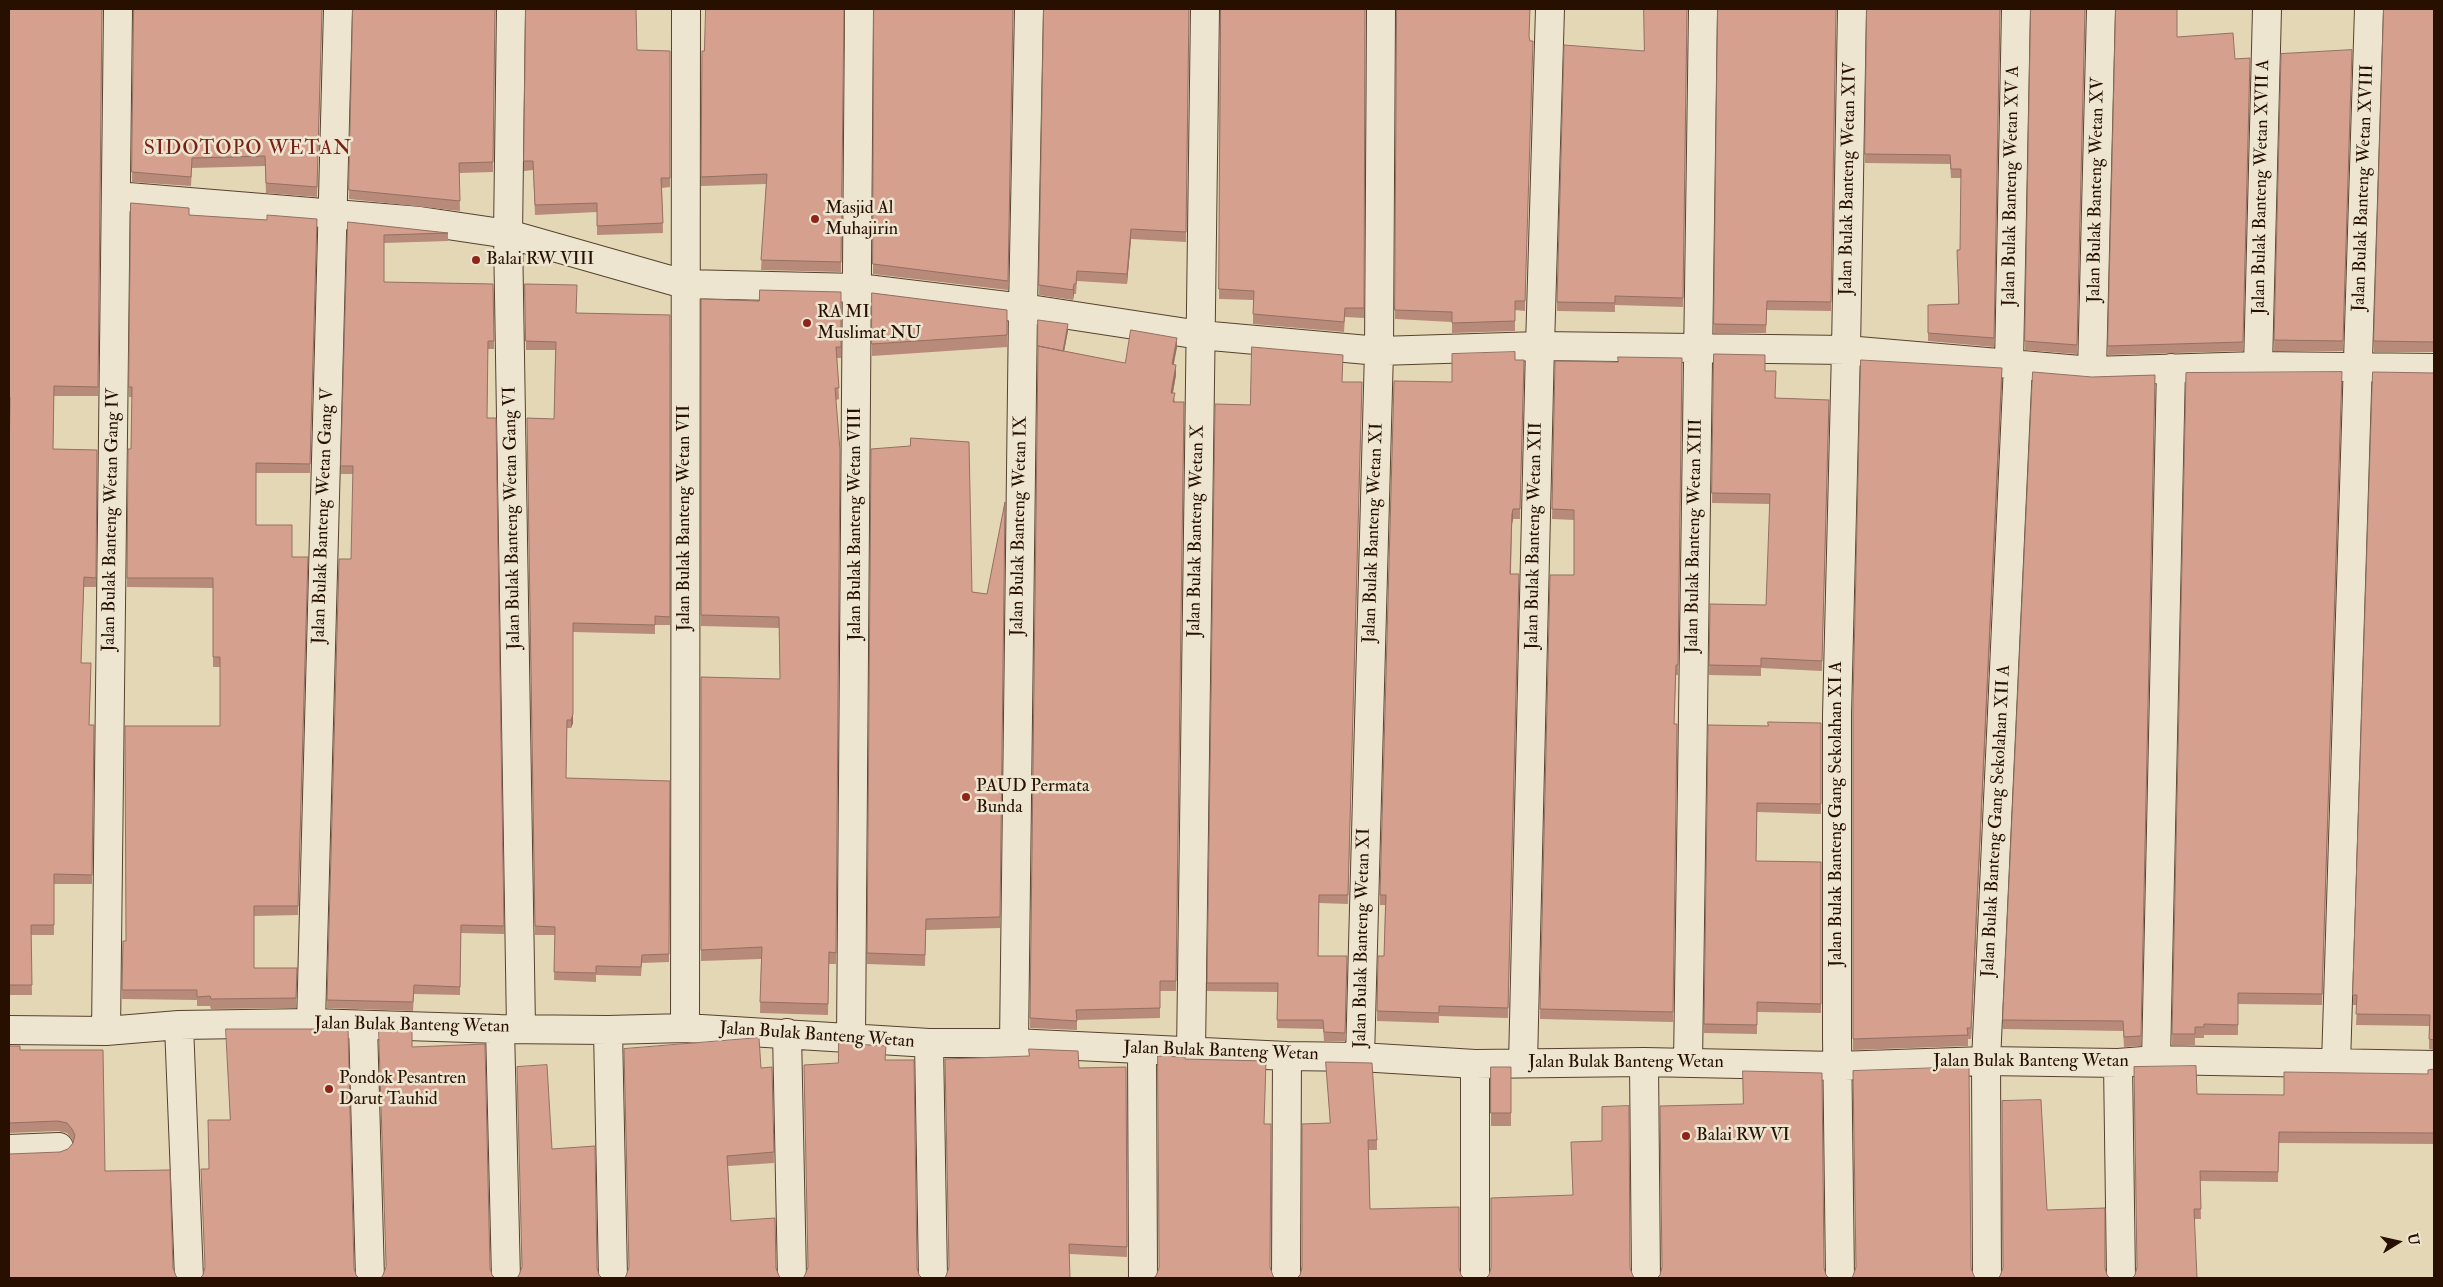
<!DOCTYPE html>
<style>
body{margin:0}
#map{position:relative;width:2443px;height:1287px;overflow:hidden;background:#e4d7b6;font-family:"IM FELL Double Pica",serif}
canvas{display:block}
.frame{position:absolute;inset:0;border:10px solid #271000;pointer-events:none}
.north{position:absolute;left:2373px;top:1217px;width:50px;height:50px;-webkit-text-stroke:4px #ede5d0;paint-order:stroke;rotate:80deg;font-size:14px;font-weight:700;line-height:20px;text-align:center;color:#271000}
.north::after{content:'';display:block;margin:auto;width:18px;height:22px;background:#271000;clip-path:polygon(50% 0,100% 100%,50% 72%,0 100%)}
</style>
<div id="map">
<canvas width="2443" height="1287"></canvas>
<div class="frame"></div>
<div class="north">U</div>
</div>
<script>
const c = document.querySelector('canvas').getContext('2d');
c.lineJoin = 'round';
function strokePath(path, color, width, dash) { c.strokeStyle = color; c.lineWidth = width; c.lineCap = dash ? 'butt' : 'round'; c.setLineDash(dash || []); c.stroke(path); }
function fill(path, color) { c.fillStyle = color; c.fill(path, 'evenodd'); }
function write(font, color, halo, rows, align = 'center') {
  c.font = font + ' "IM FELL Double Pica",serif'; c.lineWidth = 5; c.setLineDash([]); c.textBaseline = 'middle'; c.strokeStyle = halo; c.fillStyle = color; for (const [text, x, y, turn = 0] of rows) {
    c.save(); c.translate(x, y); c.rotate((+turn || 0) * Math.PI / 180); c.textAlign = isNaN(turn) ? turn : align; if (halo) c.strokeText(text, 0, 0); c.fillText(text, 0, 0); c.restore();
  }
}
const street = new Path2D(`
 M 511,9 L 508,234 L 521,1028
 M 116,196 L 420,221 L 508,234 L 684,284 L 858,288 L 1023,308 L 1200,335 L 1379,351 L 1540,346 L 1846,350 L 2092,371 L 2258,366 L 2434,368
 M 2009,364 L 2016,9
 M 2258,366 L 2267,9
 M 2092,371 L 2101,9
 M 311,1023 L 338,9
 M 179,1025 L 189,1278
 M 363,1025 L 370,1278
 M 685,1028 L 686,9
 M 500,1029 L 506,1278
 M 9,1030 L 106,1031 L 179,1025 L 311,1023 L 500,1029 L 608,1030 L 685,1028 L 929,1043 L 1014,1043 L 1287,1056 L 1360,1057 L 1475,1064 L 1644,1062 L 1837,1066 L 1986,1061 L 2118,1063 L 2156,1060 L 2434,1065
 M 608,1030 L 613,1278
 M 106,1031 L 118,9
 M 787,1033 L 792,1278
 M 851,1039 L 859,9
 M 929,1043 L 933,1278
 M 1014,1043 L 1023,308 L 1029,9
 M 1142,1049 L 1143,1278
 M 1191,1052 L 1205,9
 M 1360,1057 L 1379,351 L 1381,9
 M 2156,1060 L 2171,368
 M 1644,1062 L 1646,1278
 M 1523,1063 L 1540,346 L 1550,9
 M 1688,1063 L 1703,9
 M 2118,1063 L 2121,1278
 M 2336,1063 L 2369,9
 M 1475,1064 L 1475,1278
 M 9,1149 L 59,1147
 M 1286,1278 L 1287,1056
 M 1840,1278 L 1837,1037 L 1837,715 L 1846,350 L 1852,9
 M 1987,1278 L 1986,1061 L 2018,365`);
const wall = new Path2D(`
 M 9,9 L 102,9 L 98,396 L 54,396 L 53,449 L 97,450 L 96,587 L 84,587 L 81,663 L 91,673 L 89,725 L 94,725 L 92,884 L 54,884 L 54,935 L 31,935 L 32,995 L 9,995 L 9,464 L 10,406 L 9,406 Z
 M 134,9 L 322,9 L 317,197 L 266,193 L 265,166 L 192,168 L 191,186 L 132,182 Z
 M 353,9 L 495,9 L 493,172 L 459,173 L 460,211 L 349,199 Z
 M 526,9 L 637,50 L 670,51 L 670,187 L 662,188 L 663,233 L 597,235 L 597,212 L 535,215 L 533,170 L 524,171 Z
 M 844,9 L 841,272 L 761,270 L 766,184 L 701,186 L 702,51 L 704,51 Z
 M 874,9 L 1013,9 L 1008,290 L 873,274 Z
 M 1044,9 L 1189,9 L 1186,242 L 1131,239 L 1127,284 L 1077,281 L 1076,294 L 1074,294 L 1073,300 L 1039,295 Z
 M 1220,9 L 1365,9 L 1364,318 L 1345,317 L 1344,332 L 1253,324 L 1253,300 L 1219,299 Z
 M 1397,9 L 1530,9 L 1529,38 L 1525,311 L 1515,310 L 1515,331 L 1452,333 L 1452,322 L 1395,319 Z
 M 1687,9 L 1683,307 L 1615,305 L 1615,312 L 1557,311 L 1557,302 L 1644,51 Z
 M 1719,9 L 1836,9 L 1831,311 L 1767,310 L 1766,333 L 1714,333 Z
 M 1867,9 L 2000,9 L 1994,347 L 1928,341 L 1928,305 L 1958,304 L 1960,250 L 1961,178 L 1951,178 L 1950,164 L 1865,163 Z
 M 2031,9 L 2085,9 L 2077,354 L 2025,350 Z
 M 2116,9 L 2177,37 L 2235,59 L 2250,58 L 2243,351 L 2108,355 Z
 M 2434,9 L 2434,352 L 2374,352 L 2374,341 Z
 M 2352,50 L 2343,351 L 2274,351 L 2281,54 Z
 M 131,203 L 189,215 L 267,220 L 317,219 L 310,473 L 256,473 L 256,525 L 292,557 L 308,557 L 298,915 L 254,916 L 254,968 L 297,968 L 296,1008 L 211,1009 L 210,1006 L 197,1006 L 197,1000 L 122,999 L 123,941 L 126,941 L 220,726 L 220,667 L 213,667 L 213,588 L 127,587 L 128,449 L 131,449 L 132,397 L 129,397 Z
 M 348,222 L 448,233 L 448,241 L 384,243 L 384,282 L 493,284 L 494,349 L 488,349 L 487,418 L 496,418 L 504,934 L 461,933 L 460,995 L 414,994 L 413,1011 L 327,1008 L 339,559 L 351,559 L 353,474 L 341,474 Z
 M 525,284 L 577,313 L 670,315 L 670,625 L 655,625 L 655,634 L 573,632 L 573,723 L 571,728 L 567,728 L 566,778 L 670,781 L 669,962 L 642,963 L 641,976 L 596,975 L 596,982 L 554,980 L 555,935 L 535,935 L 527,418 L 554,419 L 555,350 L 526,350 Z
 M 841,292 L 841,358 L 837,358 L 839,399 L 836,400 L 836,964 L 829,964 L 828,1015 L 760,1013 L 761,959 L 701,961 L 701,677 L 780,679 L 779,628 L 701,626 L 701,299 L 759,301 Z
 M 872,293 L 1007,310 L 1007,347 L 872,356 Z
 M 1038,320 L 1068,331 L 1064,351 L 1125,363 L 1177,347 L 1173,364 L 1176,375 L 1173,393 L 1175,402 L 1184,402 L 1176,991 L 1160,991 L 1160,1018 L 1077,1020 L 1077,1030 L 1030,1028 Z
 M 1714,354 L 1765,371 L 1776,398 L 1829,400 L 1822,671 L 1761,668 L 1761,676 L 1709,675 L 1710,604 L 1766,605 L 1770,504 L 1712,503 Z
 M 1682,358 L 1678,675 L 1676,675 L 1674,724 L 1673,1022 L 1540,1019 L 1550,575 L 1574,575 L 1574,520 L 1552,519 L 1555,361 L 1618,362 Z
 M 1515,360 L 1524,360 L 1520,519 L 1513,519 L 1512,524 L 1511,574 L 1519,584 L 1508,1018 L 1439,1016 L 1439,1023 L 1377,1021 L 1378,956 L 1384,956 L 1385,905 L 1380,905 L 1380,895 L 1452,382 Z
 M 2186,373 L 2342,383 L 2322,1005 L 2238,1004 L 2238,1035 L 2204,1035 L 2204,1038 L 2195,1038 L 2195,1045 L 2172,1045 Z
 M 2434,373 L 2434,1050 L 2429,1049 L 2429,1026 L 2356,1025 L 2357,1005 L 2353,1005 L 2353,995 Z
 M 2155,375 L 2141,1046 L 2124,1047 L 2123,1031 L 2003,1029 L 2003,1020 L 2092,377 Z
 M 2002,379 L 1971,1039 L 1968,1039 L 1968,1046 L 1853,1050 L 1853,704 Z
 M 1343,382 L 1362,382 L 1348,904 L 1319,903 L 1318,956 L 1347,956 L 1345,1041 L 1324,1041 L 1323,1029 L 1277,1028 L 1278,992 L 1207,991 L 1215,404 L 1250,405 Z
 M 871,449 L 972,592 L 987,594 L 1005,502 L 1000,928 L 926,930 L 925,966 L 867,964 Z
 M 1821,723 L 1821,814 L 1757,812 L 1756,861 L 1821,862 L 1821,1013 L 1757,1012 L 1757,1034 L 1704,1033 L 1708,725 L 1768,726 Z
 M 9,1046 L 20,1050 L 173,1268 L 176,1276 L 60,1152 L 68,1149 L 73,1143 L 72,1139 L 67,1133 L 58,1131 L 9,1133 Z
 M 1326,1062 L 1377,1140 L 1377,1150 L 1369,1150 L 1370,1209 L 1459,1268 L 1461,1275 L 1300,1275 L 1330,1123 Z
 M 772,1067 L 774,1163 L 728,1166 L 731,1221 L 776,1268 L 779,1276 L 626,1276 L 761,1068 Z
 M 1126,1067 L 1127,1257 L 1070,1254 L 946,1276 L 1079,1068 Z
 M 1491,1067 L 1511,1067 L 1511,1126 L 1491,1126 Z
 M 2434,1069 L 2434,1144 L 2279,1143 L 2278,1182 L 2200,1181 L 2201,1219 L 2194,1219 L 2135,1275 L 2197,1094 L 2284,1095 L 2428,1074 Z`);
const shadedWall = new Path2D(`
 M 1131,229 L 1131,239 L 1127,284 L 1127,274 Z
 M 1074,284 L 1074,294 L 1073,300 L 1073,290 Z
 M 1068,324 L 1068,331 L 1063,357 L 1063,351 Z
 M 1177,338 L 1177,347 L 1172,374 L 1172,364 Z
 M 1176,365 L 1176,375 L 1171,402 L 1171,393 Z
 M 2002,368 L 2002,379 L 1971,1039 L 1971,1028 Z
 M 1513,509 L 1513,519 L 1512,524 L 1512,514 Z
 M 573,623 L 573,723 L 571,728 L 571,720 Z`);
const building = new Path2D(`
 M 9,9 L 102,9 L 98,387 L 54,386 L 53,449 L 97,450 L 96,578 L 84,577 L 81,663 L 91,663 L 89,725 L 94,725 L 92,875 L 54,874 L 54,925 L 31,925 L 32,985 L 9,985 L 9,464 L 10,397 L 9,397 Z
 M 134,9 L 322,9 L 317,187 L 266,183 L 265,156 L 192,158 L 191,177 L 132,172 Z
 M 353,9 L 495,9 L 493,162 L 459,163 L 460,201 L 349,190 Z
 M 526,9 L 636,9 L 637,50 L 670,51 L 670,178 L 661,178 L 663,223 L 597,226 L 597,203 L 535,205 L 533,161 L 524,161 Z
 M 706,9 L 844,9 L 841,262 L 761,260 L 767,174 L 701,177 L 702,51 L 704,51 Z
 M 874,9 L 1013,9 L 1008,281 L 873,264 Z
 M 1044,9 L 1189,9 L 1186,232 L 1131,229 L 1127,274 L 1077,271 L 1076,284 L 1074,284 L 1073,290 L 1039,285 Z
 M 1221,9 L 1365,9 L 1364,308 L 1345,308 L 1344,322 L 1253,314 L 1254,291 L 1219,289 Z
 M 1397,9 L 1530,9 L 1529,36 L 1530,41 L 1533,41 L 1525,301 L 1515,301 L 1515,321 L 1452,323 L 1452,312 L 1395,310 Z
 M 1644,9 L 1687,9 L 1683,298 L 1615,296 L 1615,303 L 1557,302 L 1564,45 L 1644,51 Z
 M 1718,9 L 1836,9 L 1831,302 L 1767,301 L 1766,325 L 1714,324 Z
 M 1867,9 L 2000,9 L 1994,338 L 1928,333 L 1928,305 L 1959,304 L 1957,250 L 1960,250 L 1961,169 L 1951,169 L 1950,155 L 1865,154 Z
 M 2031,9 L 2085,9 L 2077,345 L 2025,341 Z
 M 2116,9 L 2177,9 L 2177,37 L 2233,33 L 2235,59 L 2250,58 L 2243,342 L 2108,346 Z
 M 2384,9 L 2434,9 L 2434,342 L 2374,341 Z
 M 2352,50 L 2343,341 L 2274,340 L 2281,54 Z
 M 131,203 L 189,208 L 189,215 L 267,220 L 267,215 L 317,219 L 310,464 L 256,463 L 256,525 L 292,525 L 292,557 L 308,557 L 298,906 L 254,906 L 254,968 L 297,968 L 296,998 L 211,999 L 210,996 L 197,997 L 197,990 L 122,990 L 123,941 L 126,941 L 125,726 L 220,726 L 220,657 L 213,657 L 213,578 L 127,578 L 128,449 L 131,449 L 132,387 L 129,387 Z
 M 348,222 L 448,233 L 384,235 L 384,282 L 493,284 L 494,341 L 488,341 L 487,418 L 496,418 L 504,926 L 461,925 L 460,987 L 414,985 L 413,1002 L 327,1000 L 339,559 L 351,559 L 353,466 L 341,466 Z
 M 525,284 L 577,285 L 576,313 L 670,315 L 670,617 L 655,616 L 655,625 L 573,623 L 573,714 L 571,720 L 567,720 L 566,778 L 670,781 L 669,954 L 642,955 L 641,967 L 596,966 L 596,973 L 554,972 L 555,927 L 535,926 L 527,418 L 554,419 L 556,342 L 526,341 Z
 M 760,290 L 841,292 L 841,347 L 836,347 L 839,388 L 835,388 L 840,450 L 836,953 L 829,952 L 828,1004 L 760,1002 L 762,947 L 701,950 L 701,677 L 780,679 L 779,617 L 701,615 L 701,299 L 759,301 Z
 M 872,293 L 1007,310 L 1007,335 L 872,344 Z
 M 1038,320 L 1068,324 L 1063,351 L 1038,346 Z
 M 1131,330 L 1177,338 L 1172,364 L 1176,365 L 1171,393 L 1175,393 L 1173,402 L 1184,402 L 1176,981 L 1160,981 L 1160,1008 L 1076,1010 L 1077,1021 L 1030,1018 L 1038,346 L 1125,363 Z
 M 1252,347 L 1343,355 L 1342,382 L 1362,382 L 1348,895 L 1319,895 L 1318,956 L 1347,956 L 1345,1033 L 1324,1032 L 1323,1020 L 1277,1020 L 1278,983 L 1207,983 L 1215,404 L 1250,405 Z
 M 1515,352 L 1515,360 L 1524,360 L 1520,509 L 1513,509 L 1512,514 L 1510,574 L 1519,574 L 1508,1008 L 1439,1006 L 1439,1013 L 1377,1011 L 1378,956 L 1384,956 L 1386,895 L 1380,895 L 1394,381 L 1452,382 L 1452,354 Z
 M 1714,354 L 1765,355 L 1765,371 L 1776,371 L 1775,398 L 1829,400 L 1822,661 L 1761,658 L 1761,666 L 1709,665 L 1710,604 L 1766,605 L 1770,494 L 1712,493 Z
 M 1618,357 L 1682,358 L 1678,665 L 1676,665 L 1674,724 L 1677,724 L 1673,1012 L 1540,1009 L 1550,575 L 1574,575 L 1574,510 L 1552,509 L 1555,361 L 1618,362 Z
 M 1861,360 L 2002,368 L 1971,1028 L 1967,1028 L 1968,1035 L 1853,1039 L 1853,704 Z
 M 2033,372 L 2092,377 L 2155,375 L 2141,1036 L 2124,1037 L 2123,1021 L 2003,1020 Z
 M 2342,372 L 2322,994 L 2238,993 L 2238,1025 L 2204,1024 L 2204,1027 L 2195,1027 L 2195,1034 L 2172,1034 L 2186,373 Z
 M 2373,372 L 2434,373 L 2434,1040 L 2429,1039 L 2430,1015 L 2356,1014 L 2357,995 L 2353,995 Z
 M 911,438 L 969,442 L 972,592 L 987,594 L 1005,502 L 1000,917 L 926,919 L 925,955 L 867,953 L 871,449 L 910,446 Z
 M 1768,722 L 1821,723 L 1821,804 L 1757,803 L 1756,861 L 1821,862 L 1821,1004 L 1757,1002 L 1757,1025 L 1704,1024 L 1708,725 L 1768,726 Z
 M 226,1029 L 348,1029 L 354,1268 L 356,1275 L 359,1278 L 200,1278 L 203,1275 L 205,1267 L 201,1169 L 209,1169 L 208,1120 L 230,1120 Z
 M 379,1030 L 412,1031 L 412,1047 L 485,1044 L 490,1268 L 492,1275 L 495,1278 L 381,1278 L 383,1275 L 386,1267 Z
 M 759,1038 L 761,1068 L 772,1067 L 774,1152 L 727,1156 L 731,1221 L 775,1218 L 776,1268 L 779,1276 L 781,1278 L 624,1278 L 626,1276 L 629,1267 L 624,1049 Z
 M 839,1043 L 886,1046 L 885,1060 L 914,1060 L 917,1268 L 919,1275 L 922,1278 L 803,1278 L 805,1275 L 808,1267 L 804,1065 L 838,1063 Z
 M 9,1046 L 20,1046 L 20,1050 L 103,1050 L 105,1171 L 170,1170 L 173,1268 L 176,1276 L 178,1278 L 9,1278 L 9,1154 L 60,1152 L 68,1149 L 73,1143 L 75,1135 L 72,1129 L 67,1123 L 58,1121 L 9,1123 Z
 M 1029,1049 L 1078,1051 L 1079,1068 L 1126,1067 L 1127,1247 L 1069,1244 L 1070,1278 L 944,1278 L 946,1276 L 949,1267 L 945,1059 L 1029,1056 Z
 M 1158,1056 L 1185,1057 L 1185,1059 L 1266,1061 L 1264,1124 L 1271,1124 L 1270,1267 L 1273,1276 L 1275,1278 L 1153,1278 L 1156,1276 L 1159,1268 Z
 M 1326,1062 L 1372,1063 L 1377,1140 L 1368,1140 L 1370,1209 L 1459,1207 L 1459,1268 L 1461,1275 L 1464,1278 L 1297,1278 L 1300,1275 L 1302,1268 L 1302,1124 L 1330,1123 Z
 M 547,1065 L 552,1149 L 595,1146 L 597,1268 L 599,1275 L 602,1278 L 517,1278 L 519,1275 L 522,1267 L 517,1067 Z
 M 2196,1066 L 2197,1094 L 2284,1095 L 2284,1072 L 2428,1074 L 2428,1070 L 2434,1069 L 2434,1133 L 2279,1132 L 2278,1172 L 2200,1171 L 2201,1209 L 2194,1209 L 2197,1278 L 2132,1278 L 2135,1275 L 2137,1267 L 2134,1067 Z
 M 1491,1067 L 1511,1067 L 1511,1113 L 1491,1113 Z
 M 1969,1067 L 1971,1268 L 1974,1276 L 1976,1278 L 1851,1278 L 1853,1276 L 1856,1267 L 1853,1071 Z
 M 1743,1071 L 1822,1073 L 1824,1268 L 1826,1275 L 1829,1278 L 1657,1278 L 1660,1275 L 1662,1267 L 1660,1106 L 1743,1104 Z
 M 2041,1100 L 2047,1210 L 2105,1208 L 2105,1268 L 2107,1275 L 2110,1278 L 1998,1278 L 2000,1276 L 2003,1268 L 2002,1101 Z
 M 1629,1106 L 1630,1268 L 1633,1276 L 1635,1278 L 1486,1278 L 1489,1275 L 1491,1268 L 1491,1198 L 1573,1195 L 1571,1142 L 1602,1141 L 1602,1107 Z`);
const markers = [
 [815,219,5,"#8f2418"],
 [476,260,5,"#8f2418"],
 [807,323,5,"#8f2418"],
 [966,797,5,"#8f2418"],
 [329,1089,5,"#8f2418"],
 [1686,1136,5,"#8f2418"]
];
const streetNames = [
 ["Jalan Bulak Banteng Wetan XIV",1849,179,-89],
 ["Jalan Bulak Banteng Wetan XV A",2012,186,-89],
 ["Jalan Bulak Banteng Wetan XVII A",2262,187,-89],
 ["Jalan Bulak Banteng Wetan XVIII",2364,188,-88],
 ["Jalan Bulak Banteng Wetan XV",2097,190,-89],
 ["Jalan Bulak Banteng Wetan Gang V",324,516,-88],
 ["Jalan Bulak Banteng Wetan Gang VI",513,518,-91],
 ["Jalan Bulak Banteng Wetan VII",685,518,-90],
 ["Jalan Bulak Banteng Wetan Gang IV",112,520,-89],
 ["Jalan Bulak Banteng Wetan VIII",856,524,-90],
 ["Jalan Bulak Banteng Wetan IX",1020,526,-89],
 ["Jalan Bulak Banteng Wetan X",1197,531,-89],
 ["Jalan Bulak Banteng Wetan XI",1374,533,-88],
 ["Jalan Bulak Banteng Wetan XII",1535,536,-89],
 ["Jalan Bulak Banteng Wetan XIII",1695,536,-89],
 ["Jalan Bulak Banteng Gang Sekolahan XI A",1837,814,-90],
 ["Jalan Bulak Banteng Gang Sekolahan XII A",1997,821,-87],
 ["Jalan Bulak Banteng Wetan XI",1363,938,-89],
 ["Jalan Bulak Banteng Wetan",412,1026,1],
 ["Jalan Bulak Banteng Wetan",817,1036,4],
 ["Jalan Bulak Banteng Wetan",1221,1052,2],
 ["Jalan Bulak Banteng Wetan",2031,1062],
 ["Jalan Bulak Banteng Wetan",1626,1063]
];
const poiNames = [
 ["Masjid Al",825,209],
 ["Muhajirin",825,230],
 ["Balai RW VIII",486,260],
 ["RA MI",817,313],
 ["Muslimat NU",817,334],
 ["PAUD Permata",976,787],
 ["Bunda",976,808],
 ["Pondok Pesantren",339,1079],
 ["Darut Tauhid",339,1100],
 ["Balai RW VI",1696,1136]
];
const quarterNames = [
 ["SIDOTOPO WETAN",248,150]
];
strokePath(street, '#56422e', 30);
strokePath(street, '#ede5d0', 28);
fill(wall, '#b78a7a');
fill(shadedWall, '#957063');
fill(building, '#d5a08e');
strokePath(building, '#957063', 1);
for (const [x, y, r, color] of markers) { const dot = new Path2D(); dot.arc(x, y, r, 0, 2 * Math.PI); c.fillStyle = color; c.fill(dot); strokePath(dot, '#ede5d0', 2); }
write('18px', '#271000', '#ede5d0', streetNames);
write('18px', '#271000', '#ede5d0', poiNames, 'left');
c.letterSpacing = '1px';
write('20px', '#7a1f14', '#ede5d0', quarterNames);
c.letterSpacing = '0px';
</script>
